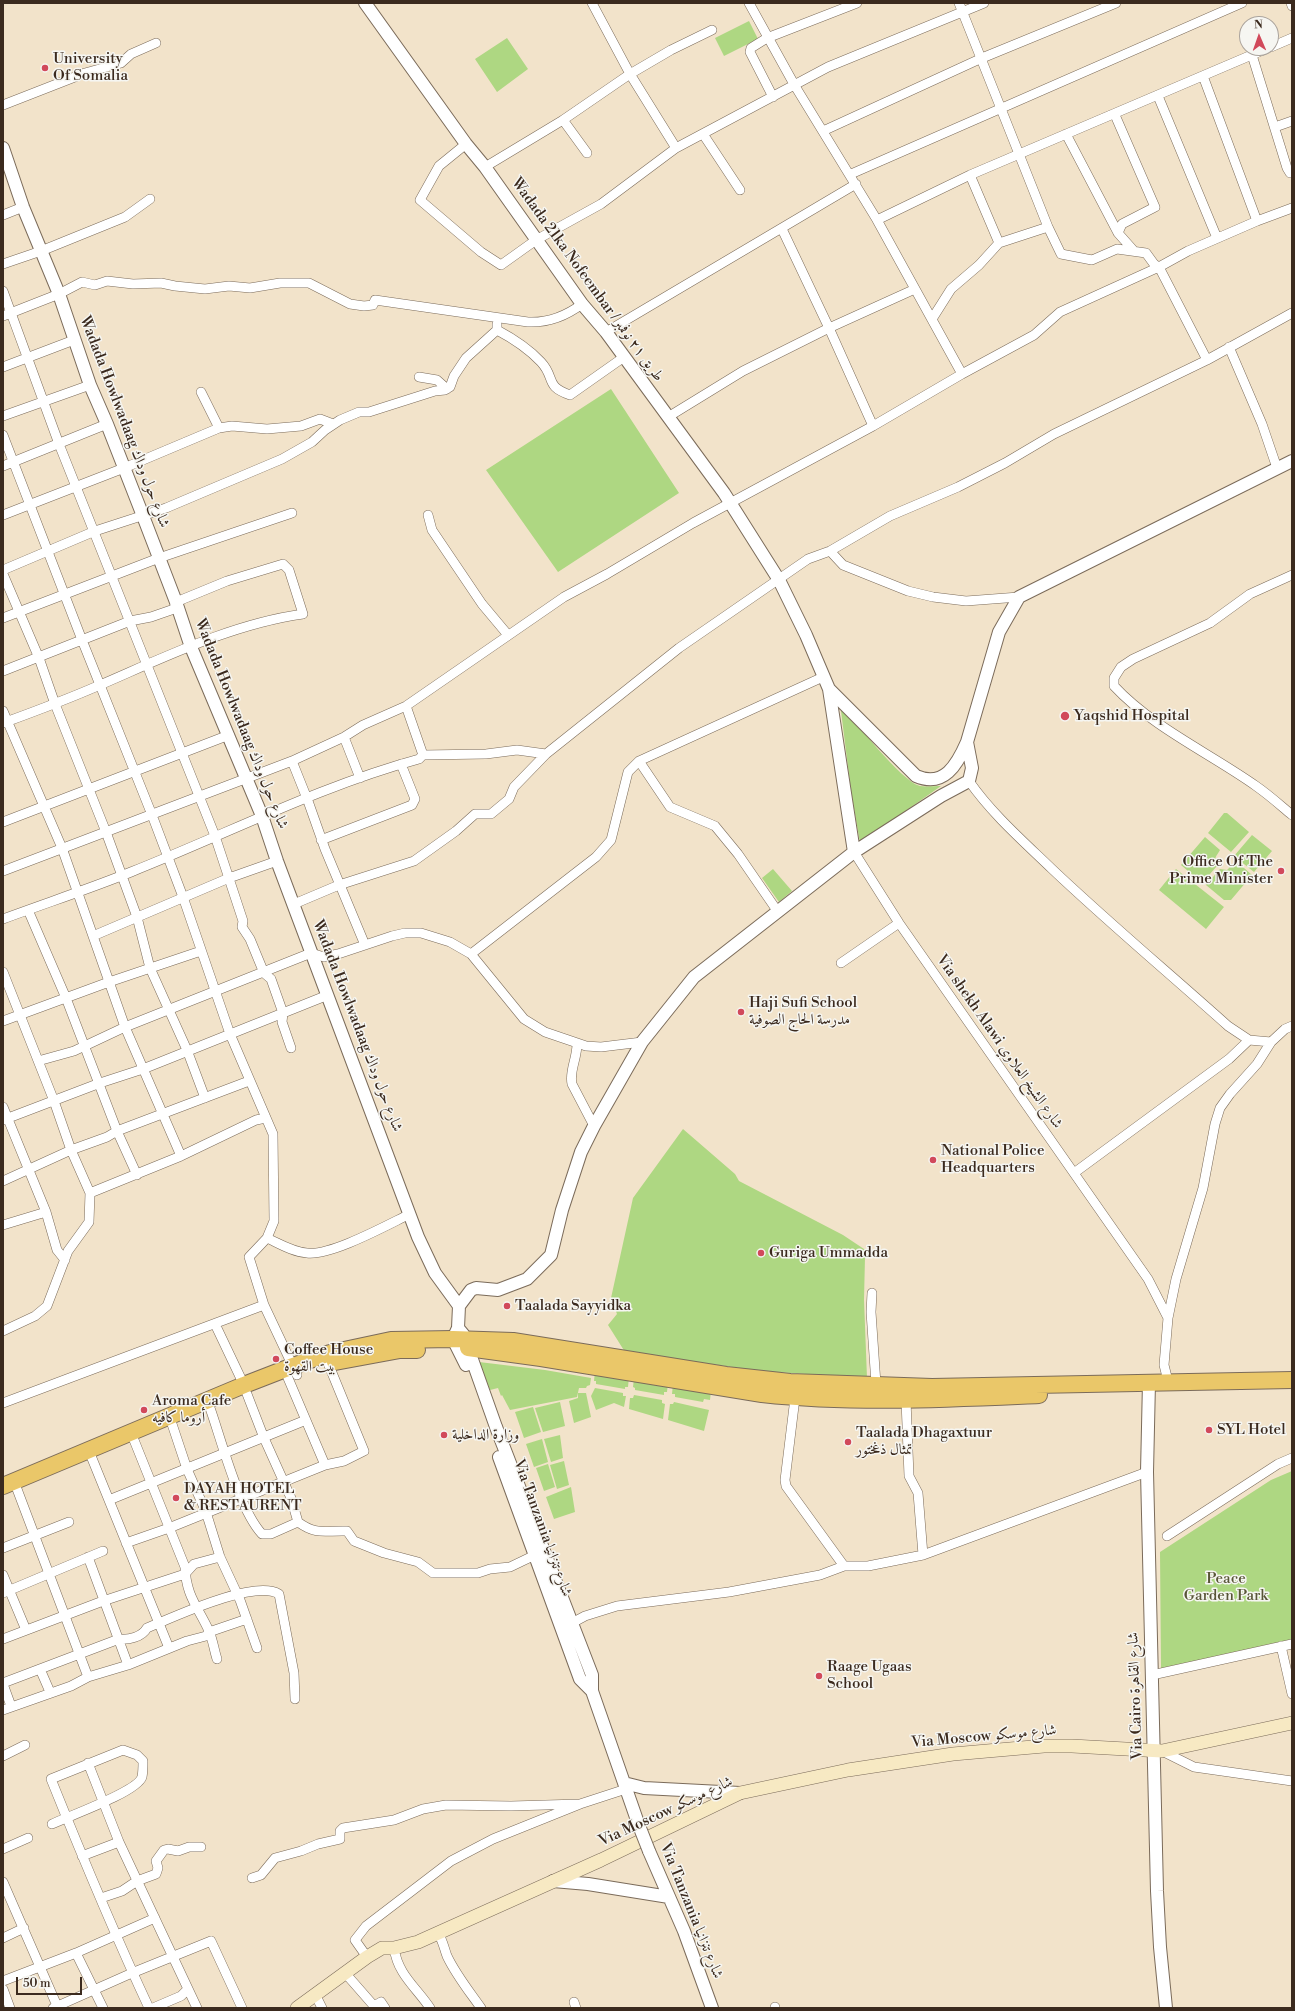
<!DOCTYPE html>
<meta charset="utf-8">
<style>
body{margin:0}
#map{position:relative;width:1295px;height:2011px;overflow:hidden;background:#f2e3ca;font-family:"Libre Bodoni",serif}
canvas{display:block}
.frame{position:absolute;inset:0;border:4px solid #3b2a1e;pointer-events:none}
.north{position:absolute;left:1239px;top:16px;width:40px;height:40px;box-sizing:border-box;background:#f6f6f2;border:1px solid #aba49d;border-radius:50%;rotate:358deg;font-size:11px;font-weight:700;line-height:16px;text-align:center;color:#3b2a1e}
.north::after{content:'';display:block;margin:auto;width:14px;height:18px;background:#d1495b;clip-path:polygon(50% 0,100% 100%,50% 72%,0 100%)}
.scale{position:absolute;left:16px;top:1977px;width:66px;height:18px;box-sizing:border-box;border:2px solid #3b2a1e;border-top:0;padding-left:5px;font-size:12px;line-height:14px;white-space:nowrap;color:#3b2a1e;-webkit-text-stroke:3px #f6f6f2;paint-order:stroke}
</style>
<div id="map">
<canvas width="1295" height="2011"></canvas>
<div class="frame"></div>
<div class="north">N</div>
<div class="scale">50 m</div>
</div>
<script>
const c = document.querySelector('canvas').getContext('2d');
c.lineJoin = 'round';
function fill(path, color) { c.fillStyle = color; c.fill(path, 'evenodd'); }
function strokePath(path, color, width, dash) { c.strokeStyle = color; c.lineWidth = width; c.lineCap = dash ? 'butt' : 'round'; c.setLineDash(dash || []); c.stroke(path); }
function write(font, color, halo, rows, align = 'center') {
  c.font = font + ' "Libre Bodoni",Amiri,serif'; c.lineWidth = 3; c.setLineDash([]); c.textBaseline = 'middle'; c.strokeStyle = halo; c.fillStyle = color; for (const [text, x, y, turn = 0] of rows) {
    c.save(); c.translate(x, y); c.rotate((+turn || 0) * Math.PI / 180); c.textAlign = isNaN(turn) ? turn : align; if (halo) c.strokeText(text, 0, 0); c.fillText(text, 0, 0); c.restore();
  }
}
const green = new Path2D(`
 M 749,21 L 758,39 L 724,56 L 715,38 Z
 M 507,38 L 528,69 L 497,92 L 475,59 Z
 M 611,389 L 679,493 L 558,572 L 486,470 Z
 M 840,703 C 853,719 901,781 920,786 C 926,787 935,786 941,786 L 860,843 L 851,791 Z
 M 1224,813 L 1227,813 L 1249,832 L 1231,852 L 1208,833 Z
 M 1252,835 L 1272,851 L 1254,872 L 1234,856 Z
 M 1205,837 L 1220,850 C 1217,856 1212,859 1217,866 L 1202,883 L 1181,865 Z
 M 1236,861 L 1252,875 L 1231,900 L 1224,900 L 1206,885 L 1220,869 L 1227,870 Z
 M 773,869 L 792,891 L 779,902 L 762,878 Z
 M 1176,869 L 1224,907 L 1206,929 L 1159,890 Z
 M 683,1129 L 735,1174 L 739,1181 L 843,1235 L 870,1253 L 865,1257 L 864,1300 L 867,1378 L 761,1371 L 625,1352 L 608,1325 L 617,1314 L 611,1298 L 633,1198 Z
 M 479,1362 L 545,1370 L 591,1378 L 590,1385 L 587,1386 L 586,1388 L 579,1388 L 577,1397 L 510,1410 L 502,1395 L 501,1396 L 498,1388 L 490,1390 Z
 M 595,1371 L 629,1377 L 628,1387 L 625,1387 L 625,1389 L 596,1384 L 596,1381 L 594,1381 Z
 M 634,1378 L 668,1383 L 667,1392 L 664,1392 L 664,1395 L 635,1390 L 635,1388 L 633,1387 Z
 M 673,1384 L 711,1391 L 710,1400 L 704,1399 L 703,1402 L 675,1397 L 675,1394 L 672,1394 Z
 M 595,1388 L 623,1393 L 623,1396 L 626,1396 L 624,1407 L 614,1403 L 596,1410 L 591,1396 Z
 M 578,1393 L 586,1393 L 591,1417 L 574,1423 L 569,1401 L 578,1398 Z
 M 634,1395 L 662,1400 L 662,1403 L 665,1404 L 663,1419 L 629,1409 L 630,1398 L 633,1398 Z
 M 560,1402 L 565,1426 L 543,1432 L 535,1408 Z
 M 674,1402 L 709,1410 L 704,1431 L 668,1420 L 670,1404 L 673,1404 Z
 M 533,1407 L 541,1432 L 524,1438 L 515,1412 Z
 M 560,1435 L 563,1458 L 551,1462 L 544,1439 Z
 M 542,1439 L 548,1462 L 534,1467 L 526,1444 Z
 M 564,1461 L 569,1485 L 557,1489 L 550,1465 Z
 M 548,1464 L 555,1487 L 544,1491 L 536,1468 Z
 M 1292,1471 L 1292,1641 L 1161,1669 L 1160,1552 L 1271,1480 Z
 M 571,1487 L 575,1512 L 554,1519 L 546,1497 Z`);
const minor = new Path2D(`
 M 592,3 L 630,74 L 676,148
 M 749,3 L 795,86 L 877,220 L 962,374
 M 959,3 L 1048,227
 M 1291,3 L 1292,6
 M 1271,47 L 1292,38
 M 1252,55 L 1287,168 L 1290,173 L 1292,173
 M 1203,76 L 1257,221
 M 1158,96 L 1217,238
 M 773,97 L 750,52 L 751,48 L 767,38 L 857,3
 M 3,105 L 85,73 L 121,63 L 131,54 L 156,43
 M 1115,115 L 1155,207 L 1122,224 L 1118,233 L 1134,251
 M 563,120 L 587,153
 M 1275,127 L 1292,121
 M 823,131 L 982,58 L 1116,3
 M 703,134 L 740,190
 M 1066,134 L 1118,233
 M 466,144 L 439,166 L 420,200 L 481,252 L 501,265 L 536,240 L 601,204 L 676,148 L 828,67 L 984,3
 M 485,167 L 563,120 L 630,74 L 671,50 L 712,30
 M 851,174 L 1242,3
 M 970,175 L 999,243
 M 3,215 L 23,207
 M 877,220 L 970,175 L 1268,48
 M 782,229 L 829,328 L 873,426
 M 3,264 L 41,251 L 125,217 L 150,199
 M 3,291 L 59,444 L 215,836 L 243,921 L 242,927 L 250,939 L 264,973 L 271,979 L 283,1013 L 282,1022 L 291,1048
 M 3,316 L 59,294 L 82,282 L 95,285 L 107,281 L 133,284 L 161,283 L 175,286 L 205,289 L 229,286 L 250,288 L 280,283 L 309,283 L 350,304 L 364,306 L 373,305 L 375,300 L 528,322 C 548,323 566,316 582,304
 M 932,319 L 951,289 L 979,265 L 999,243 L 1048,227 L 1061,254 L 1092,260 L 1117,249 L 1146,253 L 1154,264 L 1159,267 L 1207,360
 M 497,324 L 497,330 C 514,339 528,348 541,362 C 556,378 544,386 570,395 L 624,357
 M 606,332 L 856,184
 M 1229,347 L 1262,424 L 1277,468
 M 3,367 L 74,340
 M 419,377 L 437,380 L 447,389
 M 201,392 L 219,428
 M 3,416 L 90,385
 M 668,417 L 743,371 L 829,328 L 915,289
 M 3,435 L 82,640 L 152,815 L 183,897 L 230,1034 L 273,1134 L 274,1221 L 267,1238 L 249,1257 L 264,1305 L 297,1375
 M 3,466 L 107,424
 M 3,515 L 124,468 L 219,428 L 232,426 L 267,429 L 301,426 L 320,419 L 333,424
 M 428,515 L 432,530 L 482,604 L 508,635
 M 830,551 L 843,565 L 908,591 L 933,597 L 966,601 L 1019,597
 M 3,570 L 95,531 L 166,508 L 282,459 L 312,442 L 325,430 L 340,420 L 359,412 L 369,412 L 435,391 L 445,390 L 450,387 L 454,376 L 466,358 L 497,330
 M 3,574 L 39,658 L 55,704 L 106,832 L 137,917 L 150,968 L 187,1050 L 205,1098
 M 1292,575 L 1250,594 L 1210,623 L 1133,659 L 1121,667 L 1114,678 L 1114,686 C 1152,727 1211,754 1256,786 C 1269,795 1280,805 1292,815
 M 3,618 L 159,558 L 292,513
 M 3,671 L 130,621 L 151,617 L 174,609 L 176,602 L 227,581 L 283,564 L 289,570 L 303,614 C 232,624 165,657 100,685 C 68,699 36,711 3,723
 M 406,706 L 423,755
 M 3,711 L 62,848 L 125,1027 L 181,1156
 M 344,737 L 360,778
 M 292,761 L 308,801 L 325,849 L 365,945
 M 639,761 L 670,807 L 715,826 L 738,854 L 778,912
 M 969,781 C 992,814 1023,841 1052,869 C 1109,923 1170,974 1228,1026 L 1249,1040 L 1271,1042
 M 3,822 L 229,735
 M 321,840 L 412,805 L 415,799 L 401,764
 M 854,852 L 899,923 L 1148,1279 L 1168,1318 L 1164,1365 L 1169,1385
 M 3,871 L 292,761 L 344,737 L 363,725 L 406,706 L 564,597 L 607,574 L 693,523 L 873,426 L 962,374 L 1034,335 L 1060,312 L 1159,267 L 1188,251 L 1257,221 L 1292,208
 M 294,904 L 339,885 L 414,861 L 456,831 L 475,814 L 491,814 L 509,799 L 514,787 L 546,754 L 679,648 L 808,559 L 830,551 L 890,516 L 958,487 L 1005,463 L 1054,434 L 1207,360 L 1292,313
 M 28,910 L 66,998 L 117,1131 L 137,1175
 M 3,919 C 46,903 89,889 131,872 C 227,834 320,786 419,759 L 423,755 L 486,754 L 517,750 L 546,754
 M 93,936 L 229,878 L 277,861
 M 471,954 L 596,857 L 611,840 L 628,772 L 639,761 L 823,677
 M 841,963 L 899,923
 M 3,972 L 54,1101 L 71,1150 L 90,1193 L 89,1222 L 68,1251 L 47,1306 L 35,1316 L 3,1331
 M 3,1021 L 109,982 L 201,951
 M 577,1044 C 577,1059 569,1071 572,1084 L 594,1126
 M 38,1061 L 74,1051 L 125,1027 L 311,953 L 324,957 L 338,954 L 392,936 L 405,933 L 421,933 L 450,942 L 471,954 L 524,1019 L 545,1032 L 586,1046 L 601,1047 L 642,1042
 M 3,1107 L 46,1212 L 57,1250 L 65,1260
 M 3,1120 L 100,1083 L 143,1069 L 328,995
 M 1074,1173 L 1229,1059 L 1249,1040
 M 3,1181 L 71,1150 L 107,1137 L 117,1131 L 249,1081
 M 90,1193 L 181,1156 L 256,1120 L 266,1118
 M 3,1225 L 46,1212
 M 267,1238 C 280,1244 293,1252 307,1253 C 331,1256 387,1225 410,1214
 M 872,1293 L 871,1312 L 876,1384
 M 1168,1318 L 1176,1279 L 1203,1188 L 1215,1124 L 1220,1108 L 1230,1094 L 1257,1064 L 1271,1042 L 1285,1029 L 1292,1026
 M 215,1324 L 244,1385
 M 288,1378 L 325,1465
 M 247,1394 L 264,1438 L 291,1498 L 298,1522 C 317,1536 326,1530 347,1531 L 354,1541 L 384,1553 L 418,1562 L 433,1573 L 478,1573 L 490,1569 L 510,1567 L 535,1555
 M 795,1398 L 785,1480 L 786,1486 L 844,1566 L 868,1566 L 923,1555 L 1147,1472
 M 906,1400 L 909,1476 L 918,1493 L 923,1555
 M 3,1403 L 264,1305
 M 210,1408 C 222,1442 239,1509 262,1534 L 271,1534 L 298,1522
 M 172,1424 L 187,1469 L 206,1512 L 220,1557 L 240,1600 L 257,1648
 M 134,1440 L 185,1567 C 186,1596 198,1607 209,1631 C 213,1640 214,1650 217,1659
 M 89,1451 L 169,1648
 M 17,1489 L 88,1677
 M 109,1500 L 306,1420
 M 1167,1536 L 1278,1464 L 1292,1458
 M 126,1543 L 169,1528 L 325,1465 L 344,1461 L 364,1451 L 328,1363
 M 3,1548 L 69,1522
 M 88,1557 L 128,1665
 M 3,1575 L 26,1630
 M 3,1593 L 103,1551
 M 572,1623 L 585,1616 L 617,1606 L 729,1592 L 820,1575 L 844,1566
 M 3,1639 L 103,1601 L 185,1574 L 194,1564 L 220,1557
 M 1281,1646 L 1292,1694
 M 40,1669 L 50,1692
 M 1152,1675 L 1292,1644
 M 3,1683 L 119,1639 C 129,1640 142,1637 147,1628 C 174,1617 254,1579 279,1594 L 294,1673 L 295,1699
 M 3,1684 L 11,1706
 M 3,1710 L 71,1686 L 88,1677 L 128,1665 L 187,1641 L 206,1636 L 209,1632 L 247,1619
 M 1162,1751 L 1194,1767 L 1292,1781
 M 3,1756 L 25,1745
 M 88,1763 L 119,1842 L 197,2008
 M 52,1824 C 69,1816 137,1792 142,1777 C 143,1772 143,1766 143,1761 L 137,1755 L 123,1750 L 51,1779 C 82,1856 114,1933 149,2008
 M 3,1849 L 28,1838
 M 82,1856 L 119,1842
 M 252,1878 L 261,1875 L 275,1858 L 301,1851 L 318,1844 L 340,1839 L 340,1831 L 343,1828 L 394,1820 L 423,1809 L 446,1805 L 511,1806 L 580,1804
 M 3,1882 L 58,2008
 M 101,1898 L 122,1891 L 137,1881 L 156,1874 L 158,1868 L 156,1861 L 164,1850 L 168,1849 L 178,1851 L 189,1847 L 201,1847
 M 438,1933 C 443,1941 444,1948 447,1956 C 456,1975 469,1991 481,2008
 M 3,1938 L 24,1928
 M 394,1948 C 398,1975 416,1987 430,2008
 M 76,1953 L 103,2008
 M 367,1957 L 355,1940 L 366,1926 L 451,1861 L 493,1839 L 580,1804 L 626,1789
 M 346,1974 L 374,2006 L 381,2002 L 385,2008
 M 3,1981 L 76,1953 L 155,1918
 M 3,1989 L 10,2008
 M 316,1996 L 322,2008
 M 574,2002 L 576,2008
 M 775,2007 L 775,2008
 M 53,2008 L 132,1973 L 211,1941 L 242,2008
 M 153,2008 L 181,1996 L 188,1989`);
const tertiary = new Path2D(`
 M 365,3 L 466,144 L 485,167 L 582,304 L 606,332 L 724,493 L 779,580 L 806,635 L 829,689 L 854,852
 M 3,148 L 23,207 L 59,294 L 90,385 L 107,424 L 143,516 L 176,602 L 191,647 L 262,816 L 277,861 L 418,1237 L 435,1273 L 459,1306
 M 829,689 L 916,776 C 944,788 957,765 967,742
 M 459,1306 L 471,1290 L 476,1288 L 498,1290 L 527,1279 L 551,1255 L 562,1210 L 581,1152 L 594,1126 L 642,1042 L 694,977 L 854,852 L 941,796 L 969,781 L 972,768 L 967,742 L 999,632 L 1019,597 L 1292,461
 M 459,1306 L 458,1328 L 453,1339 L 466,1365
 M 458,1328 L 463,1334 L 496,1427 L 592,1675 L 592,1691 L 638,1823
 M 1149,1382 L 1147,1472 L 1157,1891 L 1160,1947 L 1166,2008
 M 499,1457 L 580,1679 L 592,1691
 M 624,1783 L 644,1788 L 740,1793
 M 649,1851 L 684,1931 L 712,2008
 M 553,1881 L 588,1884 L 669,1897`);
const secondary = new Path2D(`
 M 297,2008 L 367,1957 L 382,1948 L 394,1948 L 418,1942 L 601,1860 L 740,1793 L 848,1770 L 953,1754 L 1044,1746 L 1072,1746 L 1162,1751 L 1292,1723`);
const trunk = new Path2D(`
 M 468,1348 L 541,1358 L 762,1394 C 854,1404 947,1399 1039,1395
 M 335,1362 L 400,1350 L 417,1350
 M 3,1486 L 244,1385 L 293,1366 L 330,1353 L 391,1340 L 453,1339 L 513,1341 L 726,1375 L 790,1382 L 932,1387 L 1292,1380`);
const tertiaryBridge = new Path2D(`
 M 638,1823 L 649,1851`);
const markers = [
 [45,68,4,"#d1495b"],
 [1065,716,5,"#d1495b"],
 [1281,871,4,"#d1495b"],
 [741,1012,4,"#d1495b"],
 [933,1160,4,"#d1495b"],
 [761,1253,4,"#d1495b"],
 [507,1306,4,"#d1495b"],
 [276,1359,4,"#d1495b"],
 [144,1410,4,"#d1495b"],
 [1209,1430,4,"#d1495b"],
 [444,1435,4,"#d1495b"],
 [848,1442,4,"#d1495b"],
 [176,1498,4,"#d1495b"],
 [819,1676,4,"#d1495b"]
];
const poiNames = [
 ["University",53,59],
 ["Of Somalia",53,76],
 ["Yaqshid Hospital",1074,716],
 ["Office Of The",1273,862,"right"],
 ["Prime Minister",1273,879,"right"],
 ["Haji Sufi School",749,1003],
 ["مدرسة الحاج الصوفية",749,1020],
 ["National Police",941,1151],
 ["Headquarters",941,1168],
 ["Guriga Ummadda",769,1253],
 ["Taalada Sayyidka",515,1306],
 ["Coffee House",284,1350],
 ["بيت القهوة",284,1367],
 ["Aroma Cafe",152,1401],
 ["أروما كافيه",152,1418],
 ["SYL Hotel",1217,1430],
 ["Taalada Dhagaxtuur",856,1433],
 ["تمثال ذغختور",856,1450],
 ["وزارة الداخلية",452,1435],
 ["DAYAH HOTEL",184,1489],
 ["& RESTAURENT",184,1506],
 ["Raage Ugaas",827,1667],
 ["School",827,1684]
];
const streetNames = [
 ["Wadada 21ka Nofeembar / طريق ٢١ نوفمبر",587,280,54],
 ["Wadada Howlwadaag شارع حول وداك",124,422,69],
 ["Wadada Howlwadaag شارع حول وداك",241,724,68],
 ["Wadada Howlwadaag شارع حول وداك",357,1026,69],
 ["Via shekh Alawi شارع الشيخ العلاوي",999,1042,55],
 ["Via Tanzania شارع تنزانيا",542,1528,70],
 ["Via Cairo شارع القاهرة",1136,1696,-92],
 ["Via Moscow شارع موسكو",984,1737,-5],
 ["Via Moscow شارع موسكو",666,1812,-25],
 ["Via Tanzania شارع تنزانيا",691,1911,68]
];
const parkNames = [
 ["Peace",1226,1579],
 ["Garden Park",1226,1596]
];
fill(green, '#aed782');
strokePath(minor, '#7b6b5a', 10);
strokePath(tertiary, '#7b6b5a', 14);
strokePath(secondary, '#7b6b5a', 14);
strokePath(trunk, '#7b6b5a', 18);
strokePath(minor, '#fff', 9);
strokePath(tertiary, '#fff', 12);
strokePath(secondary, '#f7e9c3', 13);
strokePath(trunk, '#eac769', 16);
strokePath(tertiaryBridge, '#7b6b5a', 14, []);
strokePath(tertiaryBridge, '#fff', 12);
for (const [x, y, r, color] of markers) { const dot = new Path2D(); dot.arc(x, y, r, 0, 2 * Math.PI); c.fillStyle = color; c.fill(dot); strokePath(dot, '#f6f6f2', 1.5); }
write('15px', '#3b2a1e', '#f6f6f2', poiNames, 'left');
write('15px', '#3b2a1e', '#f6f6f2', streetNames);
write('15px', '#585537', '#f6f6f2', parkNames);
</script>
